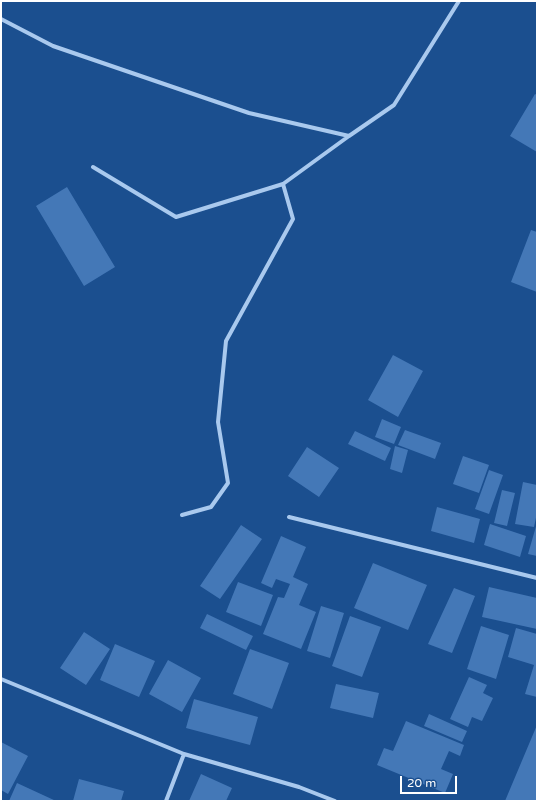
<!DOCTYPE html>
<style>
body{margin:0}
#map{position:relative;width:538px;height:802px;overflow:hidden;background:#1b4f8f;font-family:"Varela Round",sans-serif}
canvas{display:block}
.frame{position:absolute;inset:0;border:2px solid #fff;pointer-events:none}
.scale{position:absolute;left:400px;top:776px;width:57px;height:18px;box-sizing:border-box;border:2px solid #fff;border-top:0;padding-left:5px;font-size:12px;line-height:14px;white-space:nowrap;color:#fff;-webkit-text-stroke:3px #1b4f8f;paint-order:stroke}
</style>
<div id="map">
<canvas width="538" height="802"></canvas>
<div class="frame"></div>
<div class="scale">20 m</div>
</div>
<script>
const c = document.querySelector('canvas').getContext('2d');
c.lineJoin = 'round';
function fill(path, color) { c.fillStyle = color; c.fill(path, 'evenodd'); }
function strokePath(path, color, width, dash) { c.strokeStyle = color; c.lineWidth = width; c.lineCap = dash ? 'butt' : 'round'; c.setLineDash(dash || []); c.stroke(path); }
const building = new Path2D(`
 M 535,94 L 537,95 L 537,152 L 510,136 Z
 M 67,187 L 115,267 L 84,286 L 36,206 Z
 M 531,230 L 537,232 L 537,292 L 511,282 Z
 M 393,355 L 423,371 L 398,417 L 368,400 Z
 M 382,419 L 401,427 L 394,444 L 375,437 Z
 M 405,430 L 441,443 L 435,459 L 398,445 Z
 M 355,431 L 391,448 L 385,461 L 348,444 Z
 M 395,446 L 408,450 L 402,473 L 390,469 Z
 M 307,447 L 339,468 L 319,497 L 288,476 Z
 M 463,456 L 489,465 L 479,493 L 453,484 Z
 M 489,470 L 503,475 L 489,514 L 475,509 Z
 M 523,482 L 537,485 L 537,513 L 534,527 L 515,524 Z
 M 502,490 L 515,493 L 507,526 L 494,523 Z
 M 437,507 L 480,519 L 474,543 L 431,531 Z
 M 537,523 L 537,556 L 528,554 Z
 M 490,524 L 526,536 L 520,557 L 484,545 Z
 M 241,525 L 262,539 L 220,599 L 200,586 Z
 M 281,536 L 306,547 L 293,577 L 308,584 L 299,605 L 316,612 L 301,649 L 263,634 L 278,597 L 284,598 L 290,584 L 276,579 L 272,588 L 261,583 Z
 M 373,563 L 427,585 L 408,630 L 354,608 Z
 M 238,582 L 273,595 L 261,626 L 226,612 Z
 M 489,587 L 537,598 L 537,629 L 482,617 Z
 M 454,588 L 475,596 L 452,653 L 428,644 Z
 M 321,606 L 344,613 L 330,658 L 307,651 Z
 M 207,614 L 253,636 L 246,650 L 200,628 Z
 M 350,616 L 381,627 L 362,677 L 332,666 Z
 M 481,626 L 509,635 L 496,679 L 467,669 Z
 M 516,628 L 537,634 L 537,697 L 525,694 L 534,665 L 508,657 Z
 M 84,632 L 110,649 L 86,685 L 60,668 Z
 M 115,644 L 155,661 L 139,697 L 100,680 Z
 M 250,649 L 289,663 L 272,709 L 233,694 Z
 M 168,660 L 201,678 L 182,712 L 149,694 Z
 M 469,677 L 487,685 L 483,693 L 493,698 L 482,721 L 472,717 L 468,727 L 450,719 Z
 M 336,684 L 379,693 L 373,718 L 330,708 Z
 M 194,699 L 258,717 L 250,745 L 186,728 Z
 M 429,714 L 467,731 L 462,742 L 424,726 Z
 M 406,721 L 464,745 L 460,756 L 449,751 L 441,769 L 453,774 L 445,793 L 377,765 L 384,748 L 393,751 Z
 M 537,725 L 537,801 L 505,801 Z
 M 1,742 L 28,756 L 8,794 L 1,790 Z
 M 201,774 L 232,788 L 226,801 L 189,801 Z
 M 79,779 L 124,791 L 121,801 L 73,801 Z
 M 17,783 L 56,801 L 9,801 Z`);
const minor = new Path2D(`
 M 1,19 L 53,46 L 249,113 L 349,136 L 394,105 L 459,1
 M 93,167 L 176,217 L 283,184 L 349,136
 M 182,515 L 211,507 L 228,483 L 218,422 L 226,341 L 293,219 L 283,184
 M 289,517 L 537,578
 M 1,679 L 184,754 L 299,787 L 335,801
 M 166,801 L 184,754`);
fill(building, '#4478b7');
strokePath(minor, '#a9c9ee', 4);
</script>
